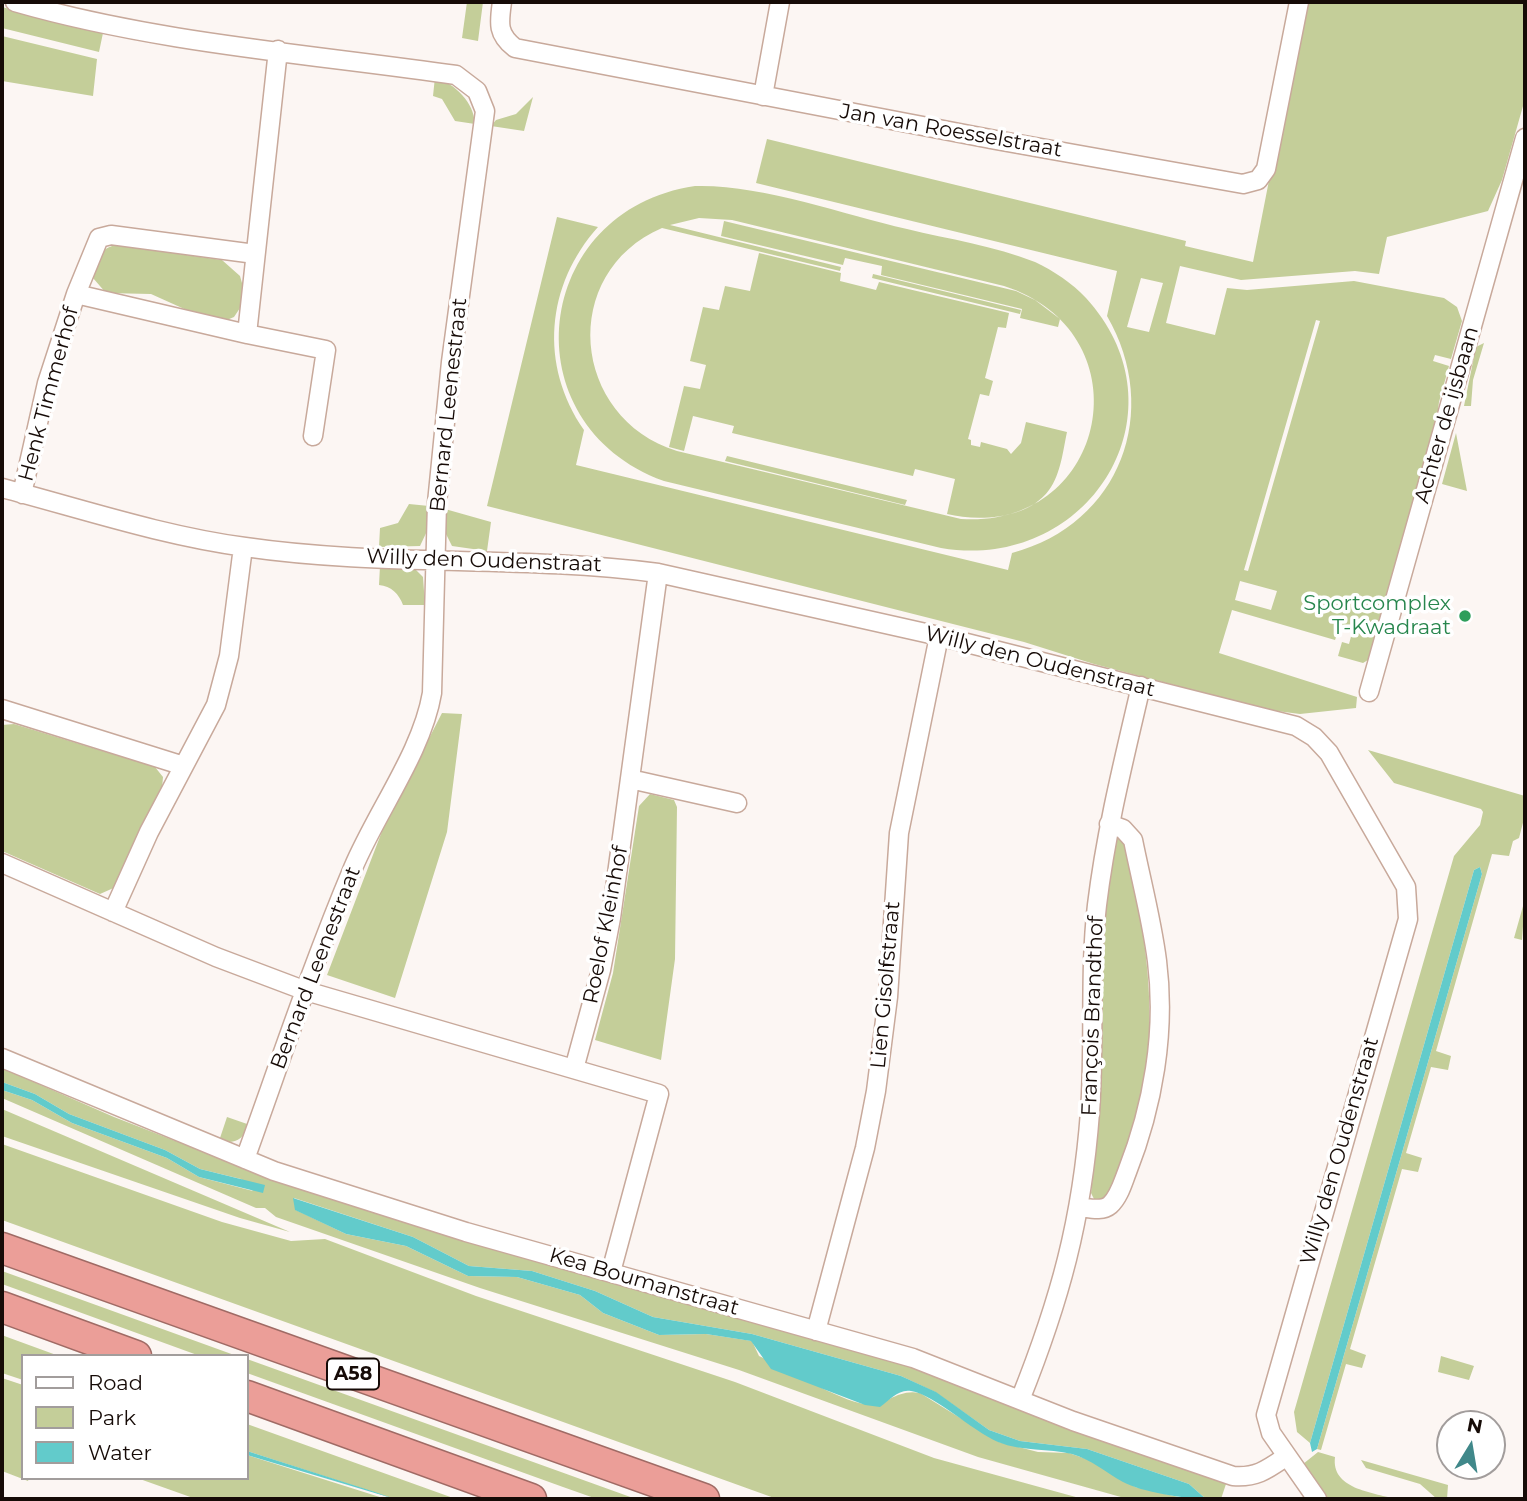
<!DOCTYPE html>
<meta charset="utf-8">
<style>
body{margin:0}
#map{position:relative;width:1527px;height:1501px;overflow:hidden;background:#fcf6f3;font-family:Montserrat,sans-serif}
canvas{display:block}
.frame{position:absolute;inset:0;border:4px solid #160b07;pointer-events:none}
.legend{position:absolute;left:21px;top:1354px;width:228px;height:126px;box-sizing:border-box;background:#fff;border:2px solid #a29d9c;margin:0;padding:9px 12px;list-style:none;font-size:21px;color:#160b07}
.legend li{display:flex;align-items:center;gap:14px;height:35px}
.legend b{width:35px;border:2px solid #a29d9c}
.north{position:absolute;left:1436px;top:1410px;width:70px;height:70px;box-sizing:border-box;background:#fff;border:2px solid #a29d9c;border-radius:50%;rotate:11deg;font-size:19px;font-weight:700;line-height:28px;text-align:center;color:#160b07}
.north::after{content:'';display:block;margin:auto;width:24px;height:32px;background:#40888a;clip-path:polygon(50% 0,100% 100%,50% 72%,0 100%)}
</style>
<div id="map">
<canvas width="1527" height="1501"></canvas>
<div class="frame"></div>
<ul class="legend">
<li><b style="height:9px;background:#fff"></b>Road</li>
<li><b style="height:19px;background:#c4ce99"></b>Park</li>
<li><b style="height:19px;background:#62cbcb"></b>Water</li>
</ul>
<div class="north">N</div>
</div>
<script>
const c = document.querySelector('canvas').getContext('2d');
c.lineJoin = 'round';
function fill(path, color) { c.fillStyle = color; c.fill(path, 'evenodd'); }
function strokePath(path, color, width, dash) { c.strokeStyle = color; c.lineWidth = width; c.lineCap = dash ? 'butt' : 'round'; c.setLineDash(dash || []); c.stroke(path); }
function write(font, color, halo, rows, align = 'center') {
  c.font = font + ' Montserrat,sans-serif'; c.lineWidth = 7; c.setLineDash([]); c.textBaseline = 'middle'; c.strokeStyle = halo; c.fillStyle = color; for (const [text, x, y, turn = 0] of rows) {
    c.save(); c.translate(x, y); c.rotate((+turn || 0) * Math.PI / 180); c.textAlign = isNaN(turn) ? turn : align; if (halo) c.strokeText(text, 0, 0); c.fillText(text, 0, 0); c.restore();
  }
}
const green = new Path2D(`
 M 467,2 L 483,2 L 478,41 L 462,38 Z
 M 1304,2 L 1525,2 L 1525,99 L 1502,180 L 1488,211 L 1387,237 L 1379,274 L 1355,271 L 1241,280 L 1180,266 L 1166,323 L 1215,335 L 1227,288 L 1247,290 L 1354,281 L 1444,298 L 1457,307 L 1462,321 L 1451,359 L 1435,355 L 1433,361 L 1449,366 L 1439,402 L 1436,426 L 1368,660 L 1363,663 L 1338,656 L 1342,642 L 1349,644 L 1352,633 L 1339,629 L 1335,640 L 1232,610 L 1219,653 L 1357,697 L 1356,708 L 1300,714 L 1269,710 L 1094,664 L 1024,642 L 487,506 L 557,217 L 598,227 C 546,285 539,365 584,430 L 576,465 L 1008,570 L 1012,553 C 1121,524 1162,411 1107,316 L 1117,271 L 756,183 L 767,139 L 1186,241 L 1185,246 L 1253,262 ZM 1141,278 L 1163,283 L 1149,332 L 1127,327 ZM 1316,320 L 1320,321 L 1248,571 L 1244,570 ZM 1240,581 L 1277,591 L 1271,610 L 1235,600 Z
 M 2,7 L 103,33 L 99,52 L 2,28 Z
 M 2,36 L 97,59 L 93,96 L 2,81 Z
 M 435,77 C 455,84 474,102 475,124 L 455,121 L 442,99 L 433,96 Z
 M 533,97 L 524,131 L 491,126 L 496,120 L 516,114 Z
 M 695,186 C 760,184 842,214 907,229 C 948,239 995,246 1035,262 C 1054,271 1072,283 1086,298 C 1190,412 1089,573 941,548 L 664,481 C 508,424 532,210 695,186 ZM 699,218 L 732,220 L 1004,286 C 1147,332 1110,529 961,519 L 677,451 C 571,418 558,273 662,228 L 840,271 L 841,267 L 670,225 Z
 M 724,221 L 1016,291 L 1035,300 L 1060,319 L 1058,327 L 1020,318 L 1022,309 L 881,275 L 882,266 L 845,258 L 843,265 L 721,236 Z
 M 115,245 L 222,260 L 240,276 L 244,290 L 242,305 L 234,317 L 222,322 L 191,312 L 151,294 L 106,293 L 93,278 C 93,260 99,250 115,245 Z
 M 759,253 L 841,273 L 840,281 L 876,290 L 879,282 L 1009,313 L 1006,328 L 998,327 L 985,378 L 993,381 L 989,396 L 980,394 L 968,439 L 971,440 L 971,445 L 980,447 L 981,442 L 1007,449 L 1011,454 L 1021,443 L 1026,422 L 1067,432 C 1063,450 1061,474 1049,490 C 1028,519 979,522 947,514 L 955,479 L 915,469 L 913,476 L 732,433 L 734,426 L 693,416 L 684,451 L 669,447 L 684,386 L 700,389 L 706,365 L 690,361 L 703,307 L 719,310 L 725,286 L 750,291 Z
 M 873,274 L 1021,310 L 1020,314 L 872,278 Z
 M 1484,343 L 1473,380 L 1471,406 L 1464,406 L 1476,347 Z
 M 1456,433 L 1467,491 L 1442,484 Z
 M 727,456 L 907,500 L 905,505 L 725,461 Z
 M 409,504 L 429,506 L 428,529 L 420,546 L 379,547 L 380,528 L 398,523 Z
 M 445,509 L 491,522 L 487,551 L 452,546 L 444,530 Z
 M 380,566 L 415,569 L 423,577 L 425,605 L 403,605 C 399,594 391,586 379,585 Z
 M 442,713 L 462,714 L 447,832 L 395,998 L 327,975 L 384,826 Z
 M 14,724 L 155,767 L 163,777 L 162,789 L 118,886 L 100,894 L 2,851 L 2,725 Z
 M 1368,750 L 1525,796 L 1525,815 L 1519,838 L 1513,841 L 1509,856 L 1492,854 L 1436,1051 L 1451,1056 L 1448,1070 L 1431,1067 L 1406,1153 L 1422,1158 L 1418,1172 L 1402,1169 L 1350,1349 L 1366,1355 L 1362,1368 L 1346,1364 L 1321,1450 L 1317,1449 L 1482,874 L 1480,867 L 1474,870 L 1310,1443 L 1297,1432 L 1294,1412 L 1454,856 L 1480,825 L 1483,812 L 1481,809 L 1394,783 Z
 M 650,794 L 674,800 L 677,807 L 675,959 L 661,1060 L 595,1040 L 613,973 L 639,806 Z
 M 1121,838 C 1131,849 1133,875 1136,890 C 1153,982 1159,1071 1124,1160 C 1118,1175 1115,1192 1101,1201 L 1094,1199 L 1091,1193 L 1100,1112 L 1100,1013 L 1106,910 L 1116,839 Z
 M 1525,899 L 1522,940 L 1514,938 Z
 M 2,1068 L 114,1117 L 268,1177 L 950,1378 L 1226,1484 L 1221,1499 L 1206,1499 L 1189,1484 L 1087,1449 L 1020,1441 L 989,1430 L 935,1392 L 901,1376 L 752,1334 L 653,1317 L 595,1291 L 532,1271 L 469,1266 L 413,1237 L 294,1198 L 296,1210 L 346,1234 L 406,1246 L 468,1276 L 517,1277 L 580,1295 L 603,1313 L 659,1335 L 706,1334 L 752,1341 L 759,1356 C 783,1367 841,1401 864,1404 C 885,1408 896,1388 920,1393 L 999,1442 L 1038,1452 L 1069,1453 L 1095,1462 L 1135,1487 L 1187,1499 L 1128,1499 L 978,1457 L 739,1370 L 480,1288 L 276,1217 L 265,1208 L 256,1208 L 2,1098 L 2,1090 L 32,1100 L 72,1123 L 167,1158 L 199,1177 L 253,1191 L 241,1179 L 200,1169 L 165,1150 L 69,1114 L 35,1094 L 2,1082 Z
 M 2,1109 L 290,1232 L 240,1218 L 2,1136 Z
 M 227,1117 L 250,1125 C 242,1140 236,1144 219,1141 Z
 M 2,1144 L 222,1222 L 291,1241 L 325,1239 L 476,1296 L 735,1382 L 934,1458 L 1083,1499 L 777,1499 L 2,1220 Z
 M 2,1271 L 237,1356 L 200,1356 L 2,1284 Z
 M 2,1335 L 7,1337 L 59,1356 L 23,1356 L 23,1380 L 2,1373 Z
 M 1441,1356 L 1474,1366 L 1469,1380 L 1438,1372 Z
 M 247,1359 L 636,1499 L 597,1499 L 563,1487 L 247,1373 Z
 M 2,1378 L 23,1385 L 23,1478 L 29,1478 L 28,1481 L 2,1471 Z
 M 247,1424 L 456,1499 L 395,1499 L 247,1451 Z
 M 1318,1452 L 1335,1457 C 1331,1489 1372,1492 1395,1499 L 1326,1499 L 1303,1464 Z
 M 247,1455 L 386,1499 L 196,1499 L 137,1478 L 247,1478 Z
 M 1361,1460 L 1448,1485 L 1447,1499 L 1437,1499 L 1420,1484 L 1366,1468 Z`);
const water = new Path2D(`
 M 1480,867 L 1482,874 L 1317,1449 L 1312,1452 L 1310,1443 L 1474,870 Z
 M 2,1082 L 35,1094 L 69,1114 L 165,1150 L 200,1169 L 265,1185 L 263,1193 L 199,1177 L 167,1158 L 72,1123 L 32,1100 L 2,1090 Z
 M 293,1198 L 413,1237 L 469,1266 L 532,1271 L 595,1291 L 653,1317 L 752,1334 L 901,1376 L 936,1392 L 989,1430 L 1020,1441 L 1087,1449 L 1189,1484 L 1206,1499 C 1186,1499 1141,1492 1123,1482 C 1105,1472 1092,1460 1072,1454 C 1048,1448 1023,1452 998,1442 C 971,1430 935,1395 911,1391 C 898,1389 890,1400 880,1407 L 865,1405 L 771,1369 L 751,1341 L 706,1334 L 659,1335 L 603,1313 L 580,1295 L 517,1277 L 468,1276 L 406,1246 L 346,1234 L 295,1210 Z
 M 247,1451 L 375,1492 L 395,1499 L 247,1455 Z`);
const street = new Path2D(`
 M 15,2 C 157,43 310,54 456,75 L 477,91 L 485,111 L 451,362 L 437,503 L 432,693 C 422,752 377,811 353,868 C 313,963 280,1062 245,1159
 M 502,2 C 499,23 497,34 515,48 L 996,140 L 1243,184 L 1258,180 L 1266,169 L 1299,2
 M 763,96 L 780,2
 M 76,294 L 99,238 L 111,235 L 255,254
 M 247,334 L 326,350 L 313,436
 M 2,488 C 82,509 163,536 245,547 C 382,567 521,555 658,573 L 939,636 L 1296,726 L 1314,737 L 1329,753 L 1406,887 L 1408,919 L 1266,1415 L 1271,1433 L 1317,1499
 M 22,494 L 47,383 L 76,294 L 247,334 L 278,50
 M 1369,692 L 1525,138
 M 2,709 L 184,766
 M 630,779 L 737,803
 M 2,863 L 216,957 L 306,991 L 659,1094 L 611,1272
 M 113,912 L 149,832 L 216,705 L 229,656 L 243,547
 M 2,1058 L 274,1171 L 466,1232 L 913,1358 L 1073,1421 L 1233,1476 C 1257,1478 1268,1469 1287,1456
 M 574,1069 L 601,970 L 611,918 L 658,573
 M 1079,1207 C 1089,1208 1102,1212 1110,1205 C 1119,1197 1123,1182 1127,1172 C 1153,1106 1166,1032 1157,961 C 1152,921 1141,880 1133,840 L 1123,829 L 1109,824
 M 816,1331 L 865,1148 L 876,1091 L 888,997 L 899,833 L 939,636
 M 1020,1400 C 1060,1300 1082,1220 1090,1112 C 1095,1044 1089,973 1097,905 C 1106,831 1124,759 1141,686`);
const highway = new Path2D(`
 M 2,1248 L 704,1499
 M 2,1307 L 136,1356
 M 247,1396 L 531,1499`);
const markers = [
 [1465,616,7,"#2e9e5b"]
];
const shields = [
 [353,1374,52]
];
const shieldNames = [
 ["A58",353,1374]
];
const streetNames = [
 ["Jan van Roesselstraat",951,131,10],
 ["Henk Timmerhof",49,394,-75],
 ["Bernard Leenestraat",449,405,-84],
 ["Achter de ijsbaan",1447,415,-74],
 ["Willy den Oudenstraat",484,561,2],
 ["Willy den Oudenstraat",1040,662,14],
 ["Roelof Kleinhof",606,925,-79],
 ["Bernard Leenestraat",316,968,-69],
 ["Lien Gisolfstraat",886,985,-85],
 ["François Brandthof",1093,1016,-88],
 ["Willy den Oudenstraat",1340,1151,-74],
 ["Kea Boumanstraat",644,1282,16]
];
const leisureNames = [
 ["Sportcomplex",1451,604],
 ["T-Kwadraat",1451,628]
];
fill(green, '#c4ce99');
fill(water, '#62cbcb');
strokePath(street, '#c8a99b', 21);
strokePath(highway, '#a06b65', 33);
strokePath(street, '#fff', 18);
strokePath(highway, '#eb9e98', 30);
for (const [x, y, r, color] of markers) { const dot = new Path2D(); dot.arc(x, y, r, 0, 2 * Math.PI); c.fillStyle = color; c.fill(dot); strokePath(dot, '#fff', 2.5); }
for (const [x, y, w] of shields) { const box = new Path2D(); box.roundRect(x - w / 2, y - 15.5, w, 31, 5); c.fillStyle = '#fff'; c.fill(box); strokePath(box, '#160b07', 2); }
write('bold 19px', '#160b07', null, shieldNames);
write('21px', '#160b07', '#fff', streetNames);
write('21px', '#27864d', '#fff', leisureNames, 'right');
</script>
